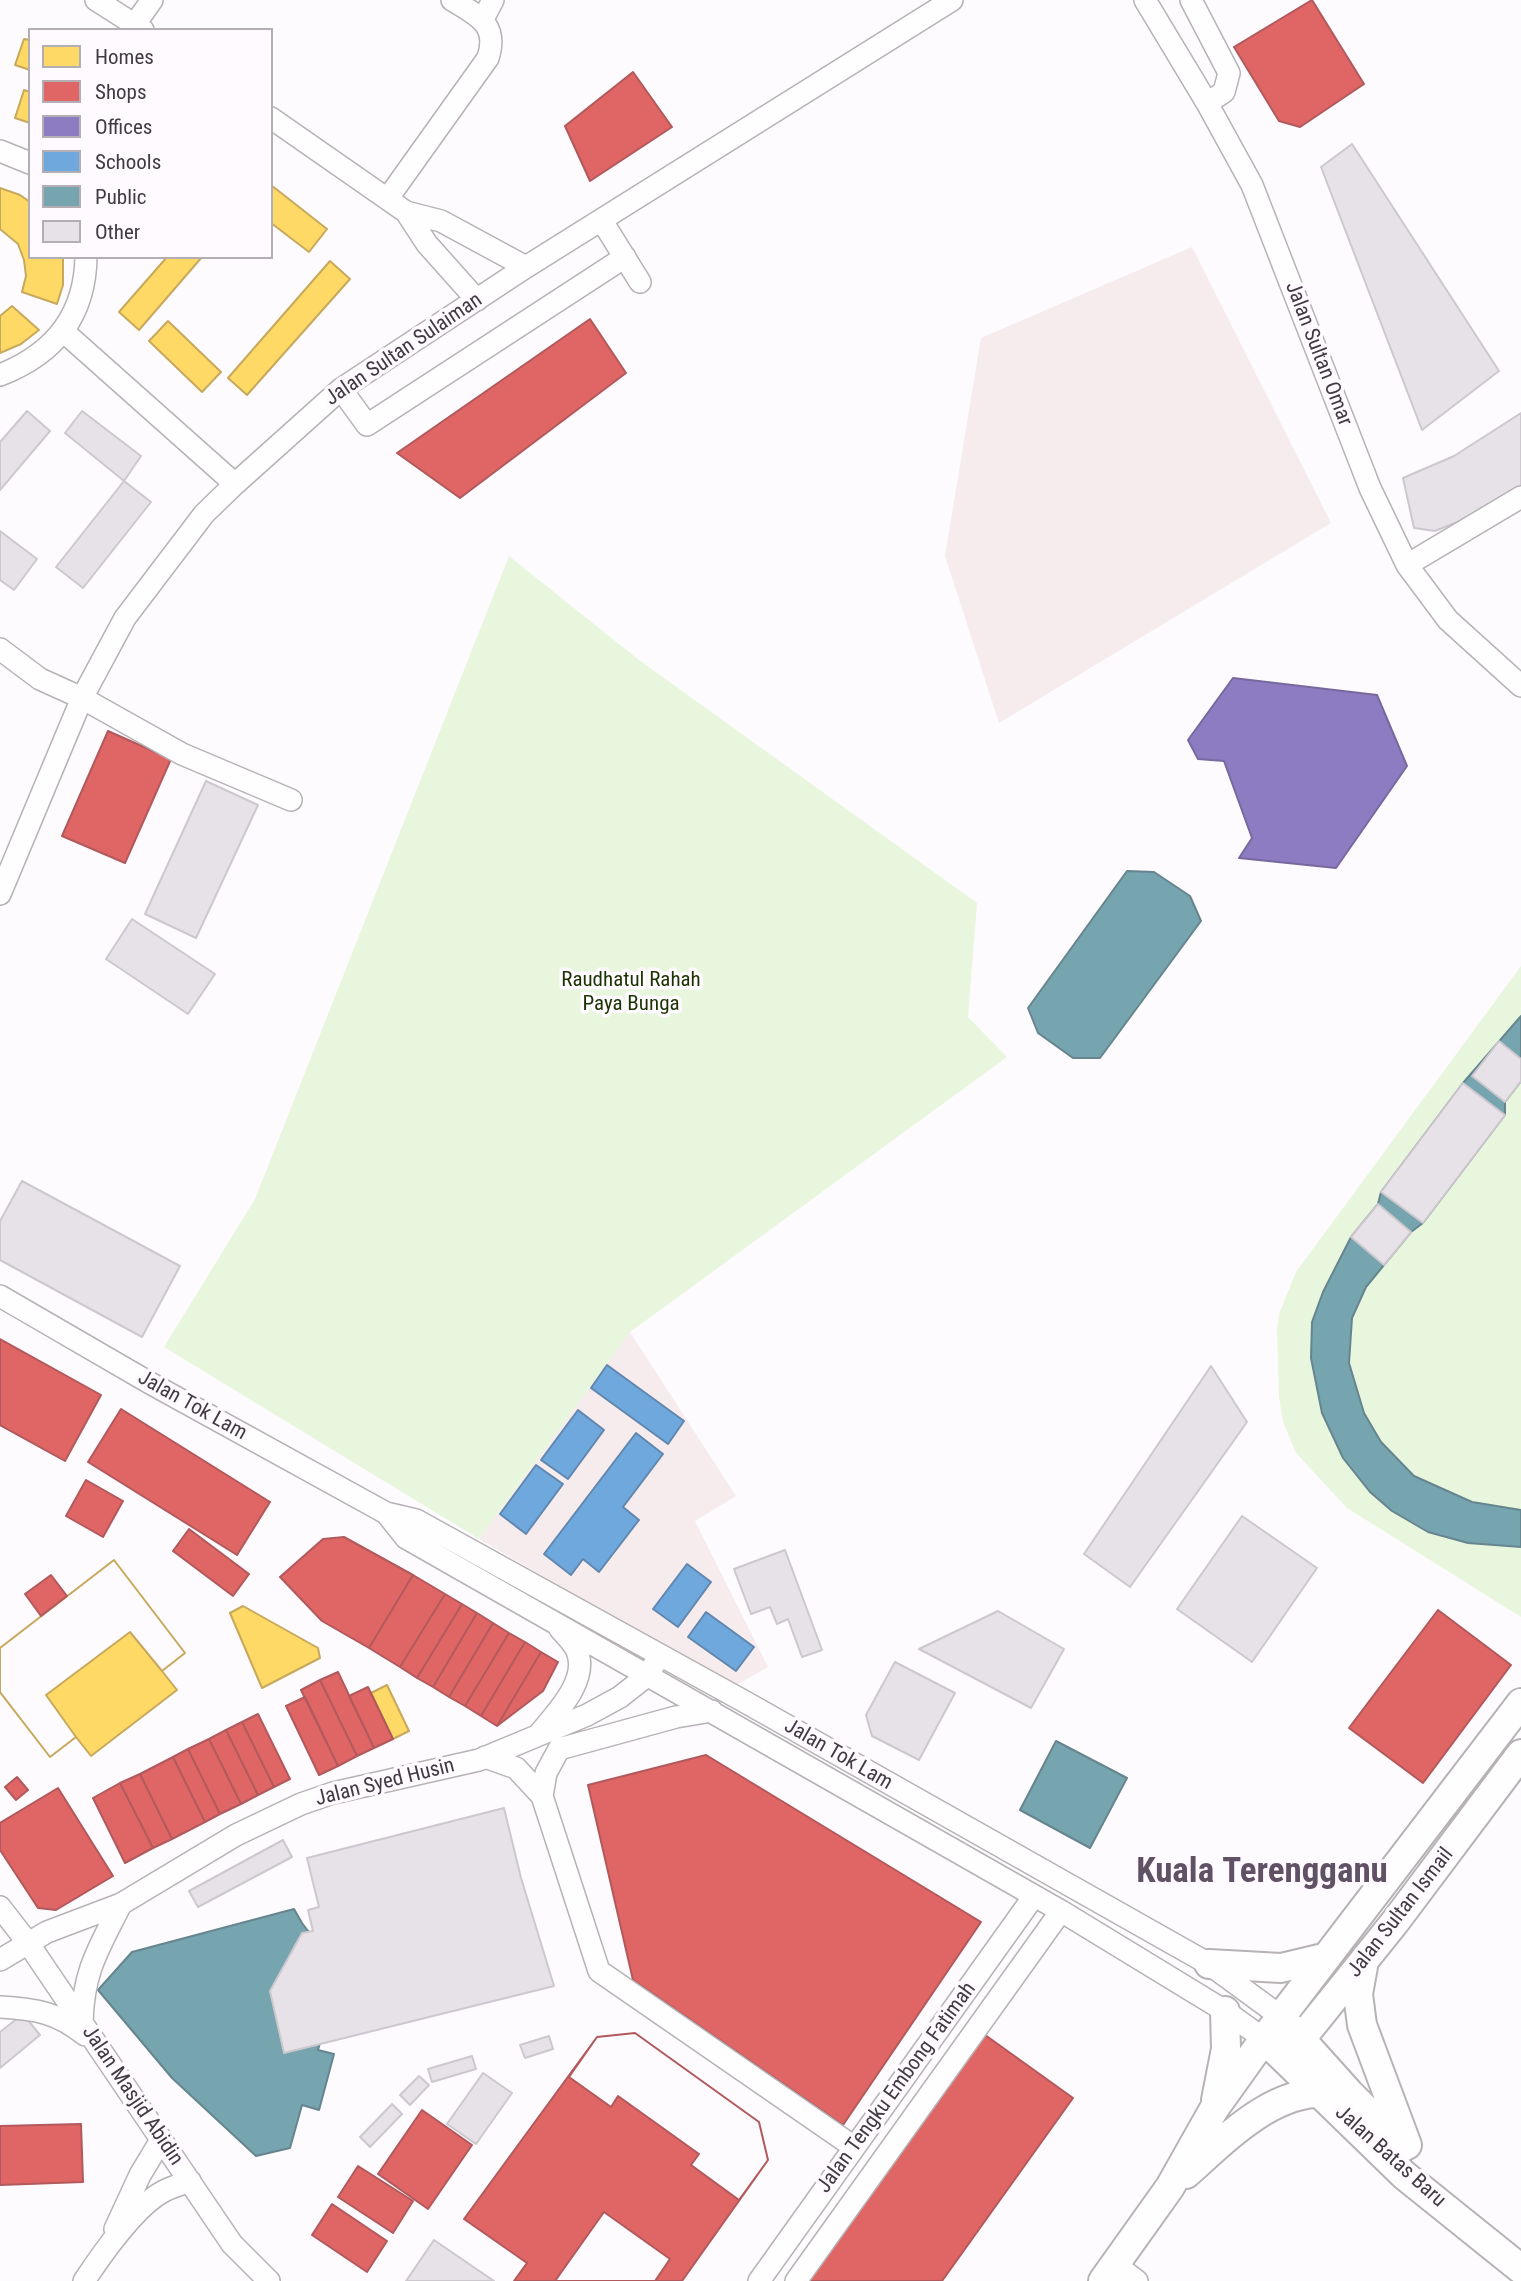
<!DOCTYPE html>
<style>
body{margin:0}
#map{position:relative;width:1521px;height:2281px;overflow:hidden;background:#fdfbfe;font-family:"Roboto Condensed",sans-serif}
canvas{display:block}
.legend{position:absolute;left:28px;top:28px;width:245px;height:231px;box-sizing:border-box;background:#fefaff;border:2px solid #b3adb4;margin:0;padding:9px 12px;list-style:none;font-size:21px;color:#423a43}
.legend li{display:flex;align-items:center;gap:14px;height:35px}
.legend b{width:35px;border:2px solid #b3adb4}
</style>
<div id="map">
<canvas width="1521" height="2281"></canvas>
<ul class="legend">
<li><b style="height:19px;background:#ffd966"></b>Homes</li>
<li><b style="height:19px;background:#e06666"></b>Shops</li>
<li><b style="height:19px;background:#8e7cc3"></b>Offices</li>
<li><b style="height:19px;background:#6fa8dc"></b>Schools</li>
<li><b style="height:19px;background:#76a5af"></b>Public</li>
<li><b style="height:19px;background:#e7e2e8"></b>Other</li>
</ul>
</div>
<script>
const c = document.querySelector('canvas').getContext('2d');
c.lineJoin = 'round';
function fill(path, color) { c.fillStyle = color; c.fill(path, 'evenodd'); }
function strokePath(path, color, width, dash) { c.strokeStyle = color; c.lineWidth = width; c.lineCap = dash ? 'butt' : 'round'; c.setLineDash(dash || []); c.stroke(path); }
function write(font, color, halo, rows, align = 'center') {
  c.font = font + ' "Roboto Condensed",sans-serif'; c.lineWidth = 7; c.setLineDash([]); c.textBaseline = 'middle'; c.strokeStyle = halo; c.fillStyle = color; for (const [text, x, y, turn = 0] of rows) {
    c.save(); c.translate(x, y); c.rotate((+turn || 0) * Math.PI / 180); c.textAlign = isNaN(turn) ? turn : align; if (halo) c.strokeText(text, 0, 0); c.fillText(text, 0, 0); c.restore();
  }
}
const education = new Path2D(`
 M 1192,247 L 1331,523 L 999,723 L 945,556 L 981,338 Z
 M 630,1332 L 736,1496 L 695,1521 L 768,1667 L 733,1687 L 479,1539 Z`);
const green = new Path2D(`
 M 509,556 L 639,660 L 977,903 L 968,1017 L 1007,1057 L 630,1332 L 479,1539 L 164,1347 L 255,1199 Z
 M 1521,966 L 1521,1617 L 1347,1508 L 1296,1453 L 1283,1422 L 1279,1397 L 1277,1330 L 1279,1314 L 1296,1272 Z`);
const homes = new Path2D(`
 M 24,39 L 30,40 L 30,70 L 15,65 Z
 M 24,90 L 30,92 L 30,123 L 15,118 Z
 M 271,185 L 327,229 L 309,252 L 271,223 Z
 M 0,188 L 20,195 L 30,202 L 30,257 L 63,257 L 63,285 L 57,304 L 22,292 L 26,276 L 24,260 L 18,244 L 0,229 Z
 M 167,257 L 202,257 L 139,330 L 119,312 Z
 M 330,261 L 350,279 L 247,395 L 228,378 Z
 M 12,306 L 39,330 L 21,344 L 0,353 L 0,316 Z
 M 168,321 L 221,372 L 202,392 L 149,341 Z
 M 114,1560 L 185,1653 L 162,1671 L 130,1632 L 46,1695 L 76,1737 L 50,1757 L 0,1692 L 0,1648 Z
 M 114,1560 L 185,1653 L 162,1671 L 177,1690 L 91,1756 L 76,1737 L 50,1757 L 0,1692 L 0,1648 Z
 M 243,1606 L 318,1648 L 320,1658 L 262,1688 L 230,1613 Z
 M 387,1685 L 409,1731 L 393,1739 L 371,1693 Z`);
const shops = new Path2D(`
 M 1312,0 L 1364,84 L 1300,127 L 1279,121 L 1234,47 Z
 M 633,72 L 672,127 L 590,181 L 565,126 Z
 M 590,319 L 626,373 L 460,498 L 397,453 Z
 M 108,731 L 171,759 L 125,863 L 62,836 Z
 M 0,1339 L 101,1395 L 65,1461 L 0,1425 Z
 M 121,1409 L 270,1502 L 237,1555 L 88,1462 Z
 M 86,1480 L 123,1501 L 103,1537 L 66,1516 Z
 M 189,1529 L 249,1574 L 233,1596 L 173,1551 Z
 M 344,1537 L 413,1575 L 369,1648 L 322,1621 L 280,1577 L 323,1539 Z
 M 51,1575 L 67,1596 L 41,1616 L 25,1594 Z
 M 413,1575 L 445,1594 L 400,1667 L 369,1648 Z
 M 445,1594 L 462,1604 L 417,1678 L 400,1667 Z
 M 462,1604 L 477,1613 L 433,1687 L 417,1678 Z
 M 1438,1610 L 1511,1665 L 1423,1783 L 1349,1728 Z
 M 477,1613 L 493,1623 L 449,1697 L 433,1687 Z
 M 493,1623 L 509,1633 L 465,1706 L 449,1697 Z
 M 509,1633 L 525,1642 L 481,1716 L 465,1706 Z
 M 525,1642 L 541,1652 L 497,1726 L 481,1716 Z
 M 541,1652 L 558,1662 L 543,1691 L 497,1726 Z
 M 338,1672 L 374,1748 L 357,1756 L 320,1680 Z
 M 320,1680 L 357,1756 L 338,1766 L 301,1690 Z
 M 368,1687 L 393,1739 L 374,1748 L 349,1696 Z
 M 305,1697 L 338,1766 L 319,1775 L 286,1706 Z
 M 258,1714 L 290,1779 L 274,1787 L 242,1722 Z
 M 242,1722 L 274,1787 L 258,1795 L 226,1730 Z
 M 226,1730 L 258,1795 L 241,1804 L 209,1739 Z
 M 209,1739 L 241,1804 L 220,1814 L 188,1749 Z
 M 188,1749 L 220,1814 L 205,1822 L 173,1757 Z
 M 706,1755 L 981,1922 L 843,2125 L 633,1980 L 588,1785 Z
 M 173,1757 L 205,1822 L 172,1839 L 140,1774 Z
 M 140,1774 L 172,1839 L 153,1848 L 120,1783 Z
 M 17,1777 L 28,1790 L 16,1800 L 5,1787 Z
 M 120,1783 L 153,1848 L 125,1863 L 93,1798 Z
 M 58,1788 L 113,1876 L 56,1910 L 38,1908 L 0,1850 L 0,1823 Z
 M 974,2027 L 1073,2098 L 942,2281 L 793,2281 Z
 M 635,2033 L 759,2122 L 768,2160 L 682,2281 L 514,2281 L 527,2263 L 464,2219 L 597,2037 Z
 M 635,2033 L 759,2122 L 768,2160 L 739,2200 L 691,2165 L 699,2154 L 618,2096 L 611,2107 L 569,2077 L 597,2037 Z
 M 422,2110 L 472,2145 L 428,2209 L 378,2174 Z
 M 81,2124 L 83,2182 L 0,2185 L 0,2126 Z
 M 358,2166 L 413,2201 L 393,2233 L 338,2197 Z
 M 332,2204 L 387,2241 L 367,2272 L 312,2235 Z
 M 604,2212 L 670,2259 L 655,2281 L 555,2281 Z`);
const offices = new Path2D(`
 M 1233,678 L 1377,695 L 1407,766 L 1336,868 L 1239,858 L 1252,838 L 1224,761 L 1198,759 L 1188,740 Z`);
const schools = new Path2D(`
 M 607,1365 L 684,1421 L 668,1444 L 591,1388 Z
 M 578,1410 L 604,1430 L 568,1479 L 541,1460 Z
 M 636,1433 L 663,1454 L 623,1507 L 639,1520 L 599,1572 L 583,1559 L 571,1575 L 544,1554 Z
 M 536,1465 L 563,1484 L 526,1534 L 500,1514 Z
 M 687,1564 L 711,1582 L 678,1627 L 653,1609 Z
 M 706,1612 L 754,1647 L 736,1671 L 688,1637 Z`);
const public = new Path2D(`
 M 1127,871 L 1154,872 L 1190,896 L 1201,921 L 1100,1058 L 1073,1058 L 1038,1033 L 1028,1008 Z
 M 1521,1016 L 1521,1081 L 1505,1102 L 1505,1115 L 1423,1223 L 1411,1232 L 1366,1287 L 1352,1318 L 1349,1363 L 1364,1413 L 1381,1442 L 1414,1476 L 1472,1502 L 1521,1510 L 1521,1547 L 1468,1543 L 1428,1532 L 1392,1511 L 1370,1492 L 1343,1458 L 1322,1413 L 1311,1358 L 1312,1322 L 1323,1292 L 1351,1237 L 1378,1204 L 1381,1192 L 1463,1083 Z
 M 1056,1741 L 1127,1778 L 1090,1848 L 1020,1810 Z
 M 294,1909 L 302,1923 L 340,1973 L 318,2050 L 334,2054 L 319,2110 L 302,2105 L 290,2148 L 256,2156 L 172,2078 L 98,1990 L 132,1952 Z`);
const building = new Path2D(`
 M 1352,144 L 1499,371 L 1422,430 L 1321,167 Z
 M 27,411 L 50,431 L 0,490 L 0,442 Z
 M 82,411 L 141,456 L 124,481 L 65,433 Z
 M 1521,413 L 1521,488 L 1487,510 L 1435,531 L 1414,528 L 1403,478 L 1454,456 Z
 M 124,481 L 151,502 L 83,588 L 56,567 Z
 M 0,531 L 37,559 L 14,590 L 0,580 Z
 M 206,781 L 258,805 L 196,938 L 145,914 Z
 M 132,919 L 215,974 L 188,1014 L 106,959 Z
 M 1499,1041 L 1521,1059 L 1521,1081 L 1505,1102 L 1472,1076 Z
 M 1463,1083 L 1505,1115 L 1423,1223 L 1381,1192 Z
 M 22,1181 L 180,1266 L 142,1337 L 0,1260 L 0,1221 Z
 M 1378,1204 L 1411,1232 L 1384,1265 L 1351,1237 Z
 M 1211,1366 L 1247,1422 L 1130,1587 L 1084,1554 Z
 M 1242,1516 L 1317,1568 L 1252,1662 L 1177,1609 Z
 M 785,1550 L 822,1650 L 802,1657 L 788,1619 L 777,1624 L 770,1607 L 751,1614 L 734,1569 Z
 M 998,1611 L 1064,1649 L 1031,1708 L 919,1649 Z
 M 895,1662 L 955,1693 L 919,1760 L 872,1736 L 866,1715 Z
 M 504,1808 L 521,1878 L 554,1986 L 284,2053 L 270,1991 L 302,1933 L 313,1931 L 308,1910 L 319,1907 L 307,1858 Z
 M 283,1840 L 292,1857 L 198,1907 L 189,1891 Z
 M 23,2014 L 40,2035 L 0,2068 L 0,2032 Z
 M 549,2036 L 553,2049 L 525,2058 L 520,2045 Z
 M 472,2056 L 476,2069 L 432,2082 L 428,2069 Z
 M 483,2073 L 512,2093 L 476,2144 L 447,2124 Z
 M 419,2076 L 429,2085 L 410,2105 L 400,2095 Z
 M 392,2104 L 402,2114 L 370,2147 L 360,2137 Z
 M 434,2240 L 494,2281 L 406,2281 Z`);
const minor = new Path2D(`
 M 96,0 L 143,30
 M 1145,0 L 1207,103 L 1252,185 L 1370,488 L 1407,565 L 1448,620 L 1521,686
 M 1191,0 L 1229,73 L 1224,92 L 1207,103
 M 483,19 L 493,0
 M 135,24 L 152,0
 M 271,118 L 406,212 L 427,244 L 477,300
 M 0,151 L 30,163
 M 388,198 L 488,58 C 499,24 477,15 452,0
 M 406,212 L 441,221 L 526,267
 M 602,221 L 640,282
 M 63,331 L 235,484
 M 0,375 C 54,354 85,316 86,257
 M 341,389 L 367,425 L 625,257
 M 1407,565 L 1521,497
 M 0,649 L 40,679 L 82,698 L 182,754 L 291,800
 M 0,894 L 82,698 L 125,618 L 204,514 L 235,484 L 341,389 L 526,267 L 952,0
 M 0,1296 L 150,1383 L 386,1513 L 416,1520 L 747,1703 L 1209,1964 L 1280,2016
 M 386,1513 L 406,1538 L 1061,1911 L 1225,2011 L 1264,2039
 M 540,1733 C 557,1712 589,1680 577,1651 C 574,1643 566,1636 560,1629
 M 485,1757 L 516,1768 L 542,1796 L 599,1971 L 854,2147
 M 542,1796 L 546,1773 L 559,1749 L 676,1717 L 712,1711
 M 0,1907 L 28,1943 L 232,2244 L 269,2281
 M 0,1960 L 47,1932 L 121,1904 L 236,1835 L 301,1804 L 333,1793 L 479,1760 L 587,1715 L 620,1697 L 648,1675 L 655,1663
 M 0,2007 C 35,2009 57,2012 85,2035
 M 82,2023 C 83,1971 99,1948 121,1904
 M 115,2229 L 140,2175 L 161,2140
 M 1115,2264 L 1137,2281
 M 84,2281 C 102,2254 135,2206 164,2191 C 172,2187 182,2184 190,2181
 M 759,2281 L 1034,1896
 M 796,2281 L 1061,1911`);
const major = new Path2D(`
 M 1364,1961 L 1358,1994 L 1362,2025 L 1407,2145
 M 1209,1964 L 1281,1968 L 1327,1957
 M 1289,2026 L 1350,2094 L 1403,2147
 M 1264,2039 L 1286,2044 L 1301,2039 L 1395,1922 L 1521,1754
 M 1264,2039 L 1404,2175 L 1521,2269
 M 1216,2100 L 1226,2049 L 1225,2011
 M 1186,2174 C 1226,2139 1274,2087 1332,2093
 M 1103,2281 L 1170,2187 L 1214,2109 L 1264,2039 L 1521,1703`);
const streetNames = [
 ["Jalan Sultan Sulaiman",404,350,-34],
 ["Jalan Sultan Omar",1318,354,69],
 ["Jalan Tok Lam",192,1406,29],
 ["Jalan Tok Lam",838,1755,30],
 ["Jalan Syed Husin",385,1783,-14],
 ["Jalan Sultan Ismail",1401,1913,-52],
 ["Jalan Tengku Embong Fatimah",897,2088,-54],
 ["Jalan Masjid Abidin",132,2096,56],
 ["Jalan Batas Baru",1390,2157,42]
];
const parkNames = [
 ["Raudhatul Rahah",631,981],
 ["Paya Bunga",631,1005]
];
const townNames = [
 ["Kuala Terengganu",1262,1873]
];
fill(education, '#f6eced');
fill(green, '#e9f6de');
fill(homes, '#ffd966');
strokePath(homes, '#c6a95c', 2);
fill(shops, '#e06666');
strokePath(shops, '#b1595c', 2);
fill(offices, '#8e7cc3');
strokePath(offices, '#77689d', 2);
fill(schools, '#6fa8dc');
strokePath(schools, '#6287ae', 2);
fill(public, '#76a5af');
strokePath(public, '#66858f', 2);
fill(building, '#e7e2e8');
strokePath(building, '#ccc8ce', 2);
strokePath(minor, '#b6b2b6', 24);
strokePath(major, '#b6b2b6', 32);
strokePath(minor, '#fffeff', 21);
strokePath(major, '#fffeff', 28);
write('21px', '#423a43', '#fefaff', streetNames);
write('21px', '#1c3400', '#fefaff', parkNames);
write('bold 35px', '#615165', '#fefaff', townNames);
</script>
